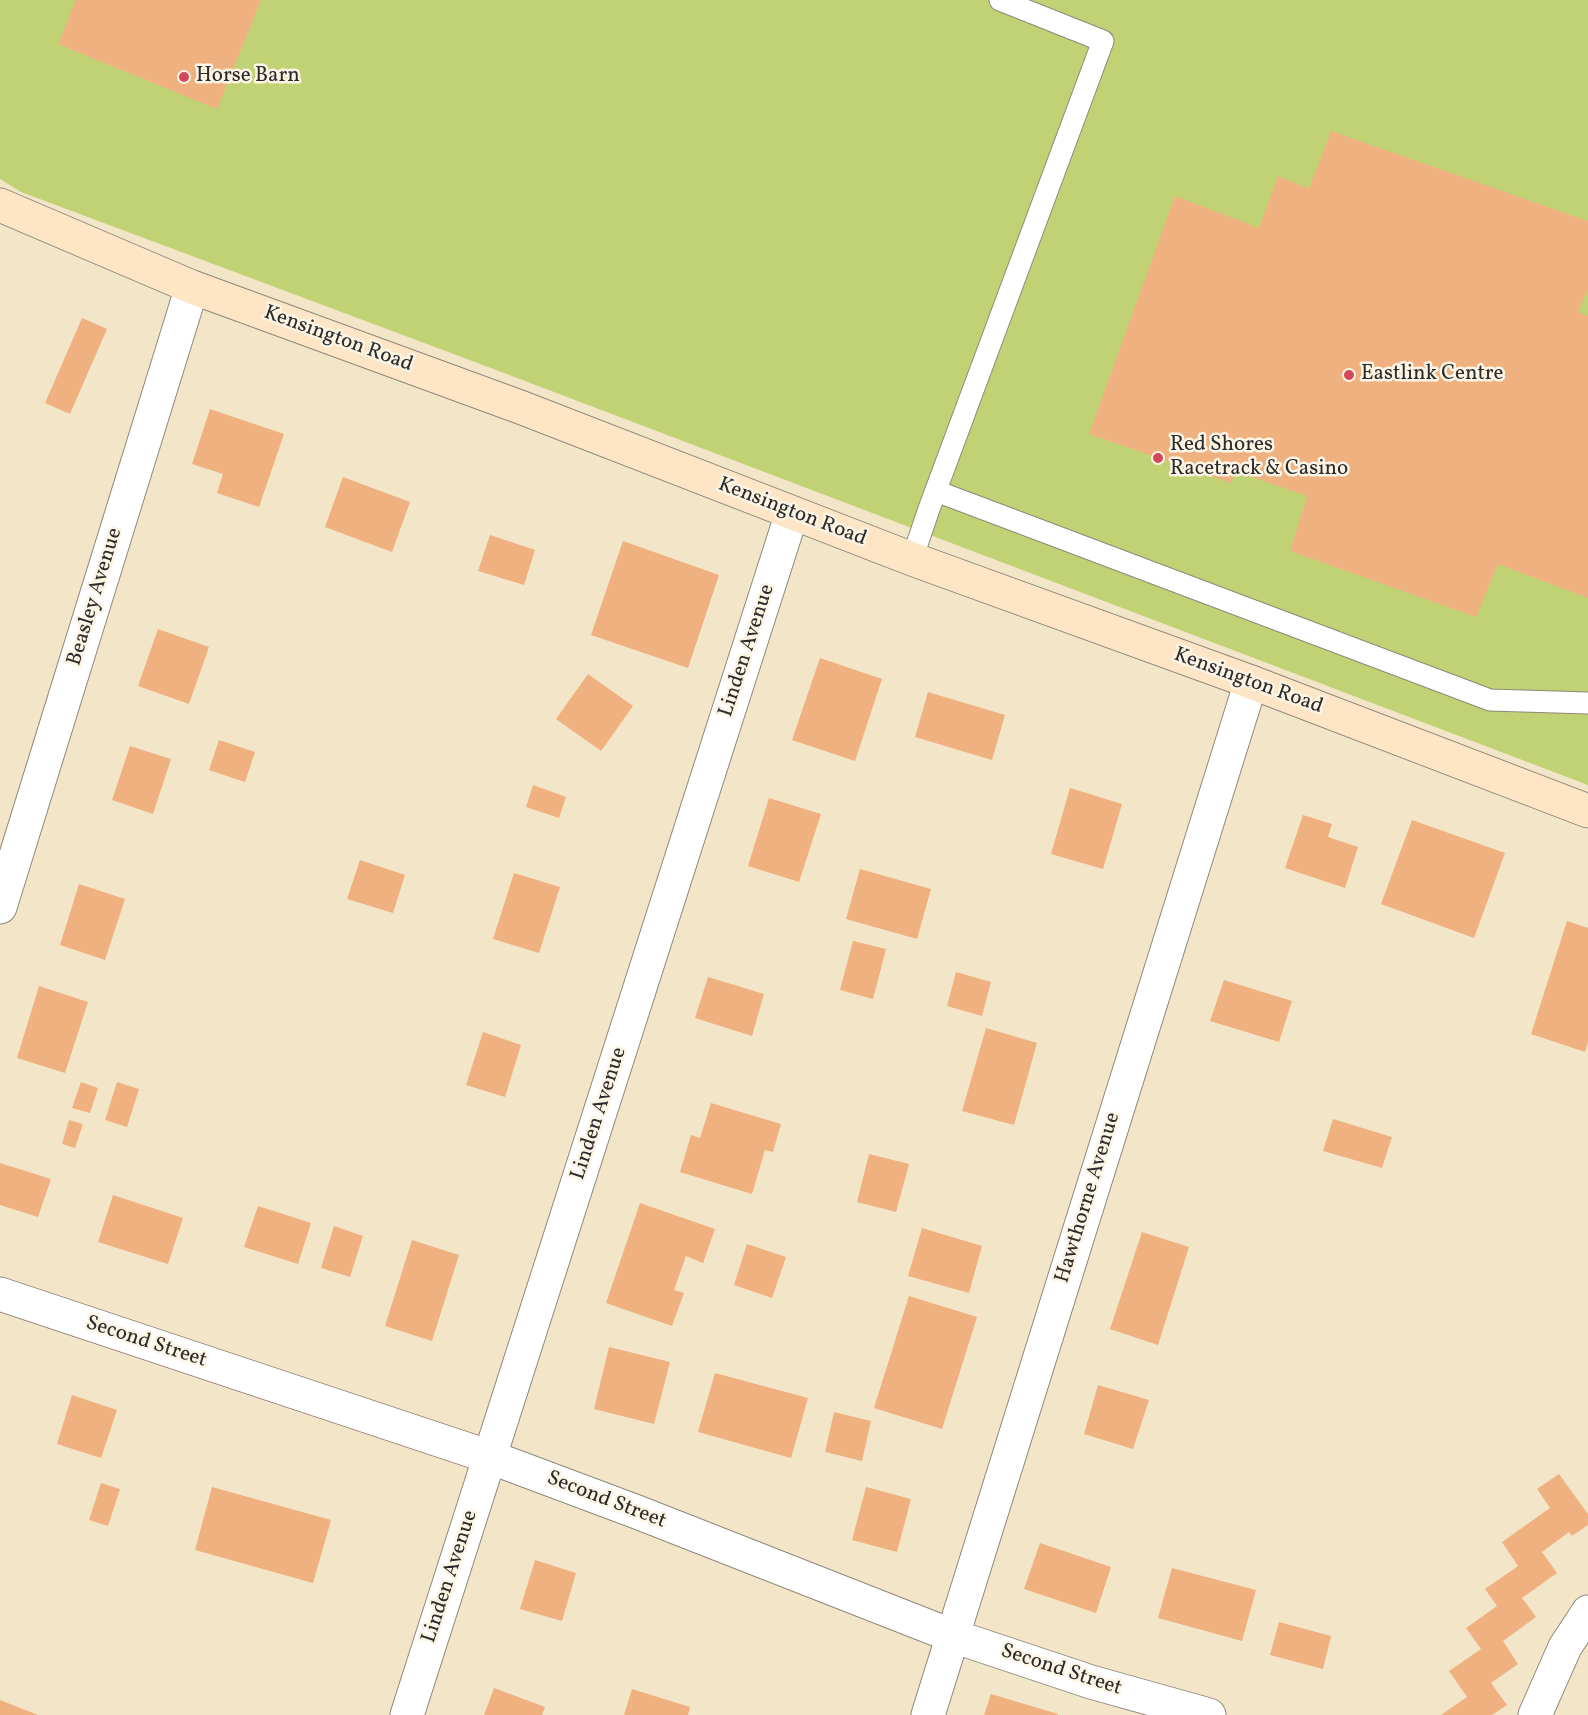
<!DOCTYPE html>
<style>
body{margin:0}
canvas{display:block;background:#f3e5c8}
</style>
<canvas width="1588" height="1715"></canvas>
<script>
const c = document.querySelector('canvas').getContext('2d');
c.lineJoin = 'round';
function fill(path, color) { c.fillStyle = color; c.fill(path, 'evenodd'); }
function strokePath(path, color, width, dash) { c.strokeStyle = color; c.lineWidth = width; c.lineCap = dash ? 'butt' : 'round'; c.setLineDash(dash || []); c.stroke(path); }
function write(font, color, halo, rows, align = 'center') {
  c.font = font + ' Vollkorn,serif'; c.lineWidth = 5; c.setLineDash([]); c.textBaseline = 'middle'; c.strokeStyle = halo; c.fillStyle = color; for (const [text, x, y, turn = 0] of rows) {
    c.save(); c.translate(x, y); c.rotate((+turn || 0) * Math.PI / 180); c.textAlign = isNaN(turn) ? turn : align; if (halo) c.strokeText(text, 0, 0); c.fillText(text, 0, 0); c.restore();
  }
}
const green = new Path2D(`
 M 0,0 L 1588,0 L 1588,785 L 475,362 L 21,192 L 0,179 Z`);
const building = new Path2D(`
 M 76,0 L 261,0 L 217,109 L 58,44 Z
 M 1331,131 L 1588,221 L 1588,289 L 1578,312 L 1588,316 L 1588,598 L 1498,564 L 1476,617 L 1290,551 L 1307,496 L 1235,471 L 1231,483 L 1089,434 L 1175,196 L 1259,228 L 1278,176 L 1309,189 Z
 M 82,318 L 107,329 L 70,414 L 45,403 Z
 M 210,409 L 284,434 L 259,507 L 217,493 L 223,474 L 192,464 Z
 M 343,477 L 410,502 L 392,552 L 325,527 Z
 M 490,535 L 535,550 L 524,585 L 478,571 Z
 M 623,541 L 719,575 L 688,668 L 591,635 Z
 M 158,629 L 209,647 L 189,704 L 138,686 Z
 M 820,658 L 882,679 L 855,761 L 792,740 Z
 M 588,674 L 633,706 L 601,751 L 556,719 Z
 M 928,692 L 1005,715 L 992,760 L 915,737 Z
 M 219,740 L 255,752 L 245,782 L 209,770 Z
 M 130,746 L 171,759 L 153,814 L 112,800 Z
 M 533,785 L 566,797 L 559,818 L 526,807 Z
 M 1070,788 L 1122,804 L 1103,869 L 1051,854 Z
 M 769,798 L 821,814 L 799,882 L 748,866 Z
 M 1303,815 L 1332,824 L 1328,837 L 1358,847 L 1345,888 L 1285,868 Z
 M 1412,820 L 1505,853 L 1474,938 L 1381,904 Z
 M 360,860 L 405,875 L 393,913 L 347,899 Z
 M 860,869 L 931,889 L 917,939 L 846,919 Z
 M 514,873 L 560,887 L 539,953 L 493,939 Z
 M 79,884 L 125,899 L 105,960 L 60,945 Z
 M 1567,921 L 1588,928 L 1588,1042 L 1585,1052 L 1531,1034 Z
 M 853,941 L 886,949 L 873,999 L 840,990 Z
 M 956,972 L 991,982 L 982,1016 L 947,1006 Z
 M 708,977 L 764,994 L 752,1036 L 695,1018 Z
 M 1224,980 L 1292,1001 L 1279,1042 L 1210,1021 Z
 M 39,986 L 88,1002 L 65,1073 L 17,1058 Z
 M 986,1028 L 1037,1043 L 1014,1125 L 962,1111 Z
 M 483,1032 L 521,1045 L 505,1097 L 466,1085 Z
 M 81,1082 L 98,1088 L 90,1113 L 72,1108 Z
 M 117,1082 L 139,1089 L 127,1127 L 105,1120 Z
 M 711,1103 L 781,1124 L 773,1152 L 765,1150 L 752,1194 L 680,1172 L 691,1135 L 700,1138 Z
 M 1333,1119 L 1392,1137 L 1382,1168 L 1323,1151 Z
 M 69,1120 L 83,1124 L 75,1148 L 62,1144 Z
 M 869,1154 L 909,1164 L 896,1212 L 857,1202 Z
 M 0,1163 L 51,1179 L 38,1217 L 0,1205 Z
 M 113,1195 L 183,1218 L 168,1264 L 98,1242 Z
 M 640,1203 L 715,1229 L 703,1263 L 686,1256 L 674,1290 L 684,1293 L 672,1326 L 606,1303 Z
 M 258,1206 L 311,1223 L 298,1264 L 244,1247 Z
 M 334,1226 L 363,1236 L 350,1277 L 321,1268 Z
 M 922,1228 L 982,1246 L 969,1293 L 908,1276 Z
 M 1142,1232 L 1189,1247 L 1158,1345 L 1110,1329 Z
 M 412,1240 L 459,1255 L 432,1341 L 385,1326 Z
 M 747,1244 L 786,1257 L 772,1298 L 734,1285 Z
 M 909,1296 L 977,1317 L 942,1429 L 874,1408 Z
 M 609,1347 L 670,1362 L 654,1424 L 594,1409 Z
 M 715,1373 L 808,1398 L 791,1458 L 698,1432 Z
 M 1098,1385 L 1149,1400 L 1133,1449 L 1084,1434 Z
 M 72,1395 L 117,1410 L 101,1458 L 57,1444 Z
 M 834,1412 L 871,1421 L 862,1461 L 825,1452 Z
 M 1559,1474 L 1588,1514 L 1588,1525 L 1572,1536 L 1569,1532 L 1542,1552 L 1557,1573 L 1522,1598 L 1536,1617 L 1503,1641 L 1518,1664 L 1491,1683 L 1507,1705 L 1492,1715 L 1441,1715 L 1467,1697 L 1449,1671 L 1481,1649 L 1466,1628 L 1497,1606 L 1485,1589 L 1518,1566 L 1502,1542 L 1550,1508 L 1537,1489 Z
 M 101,1483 L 120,1489 L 108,1526 L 89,1520 Z
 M 212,1487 L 331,1520 L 313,1583 L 195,1550 Z
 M 866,1487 L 911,1499 L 897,1552 L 852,1540 Z
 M 1040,1543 L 1111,1567 L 1096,1613 L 1024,1589 Z
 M 535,1560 L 576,1573 L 562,1621 L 520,1609 Z
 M 1172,1568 L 1256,1590 L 1242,1641 L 1158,1618 Z
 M 1279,1622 L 1331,1636 L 1323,1669 L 1270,1655 Z
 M 494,1688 L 545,1707 L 542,1715 L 484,1715 Z
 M 632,1689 L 690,1707 L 688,1715 L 624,1715 Z
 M 991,1694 L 1058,1714 L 1058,1715 L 984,1715 Z
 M 0,1700 L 38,1715 L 0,1715 Z`);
const lane = new Path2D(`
 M 936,491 L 1490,700 L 1588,703
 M 912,559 L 930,506 L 1103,41 L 1000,0`);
const street = new Path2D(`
 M 0,907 L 192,287
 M 0,1294 L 490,1457 L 637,1512 L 953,1636 L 1091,1682 L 1209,1715
 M 407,1715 L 792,513
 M 928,1715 L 1251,682
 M 1535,1715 L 1565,1647 L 1588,1612`);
const secondary = new Path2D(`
 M 0,205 L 192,287 L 520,407 L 912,559 L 1251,682 L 1588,811`);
const markers = [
 [184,77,6,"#d1495b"],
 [1349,375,6,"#d1495b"],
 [1158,458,6,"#d1495b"]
];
const poiNames = [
 ["Horse Barn",196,77],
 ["Eastlink Centre",1361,375],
 ["Red Shores",1170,446],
 ["Racetrack & Casino",1170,470]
];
const streetNames = [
 ["Kensington Road",338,340,20],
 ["Kensington Road",792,513,21],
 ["Beasley Avenue",96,597,-73],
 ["Linden Avenue",748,651,-72],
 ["Kensington Road",1248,682,20],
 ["Linden Avenue",600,1114,-72],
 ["Hawthorne Avenue",1089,1198,-73],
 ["Second Street",146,1343,18],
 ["Second Street",606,1501,21],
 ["Linden Avenue",451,1577,-72],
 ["Second Street",1061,1671,18]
];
fill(green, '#c1d274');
fill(building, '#f0b180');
strokePath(lane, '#8f887a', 23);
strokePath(street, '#8f887a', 35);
strokePath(secondary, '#8f887a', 35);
strokePath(lane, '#fff', 21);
strokePath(street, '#fff', 33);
strokePath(secondary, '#fde5c5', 33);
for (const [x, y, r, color] of markers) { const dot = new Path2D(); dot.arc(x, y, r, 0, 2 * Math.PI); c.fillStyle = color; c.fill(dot); strokePath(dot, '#fcf5e5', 2); }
write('21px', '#2b2b2b', '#fcf5e5', poiNames, 'left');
write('21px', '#2b2b2b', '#fcf5e5', streetNames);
</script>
